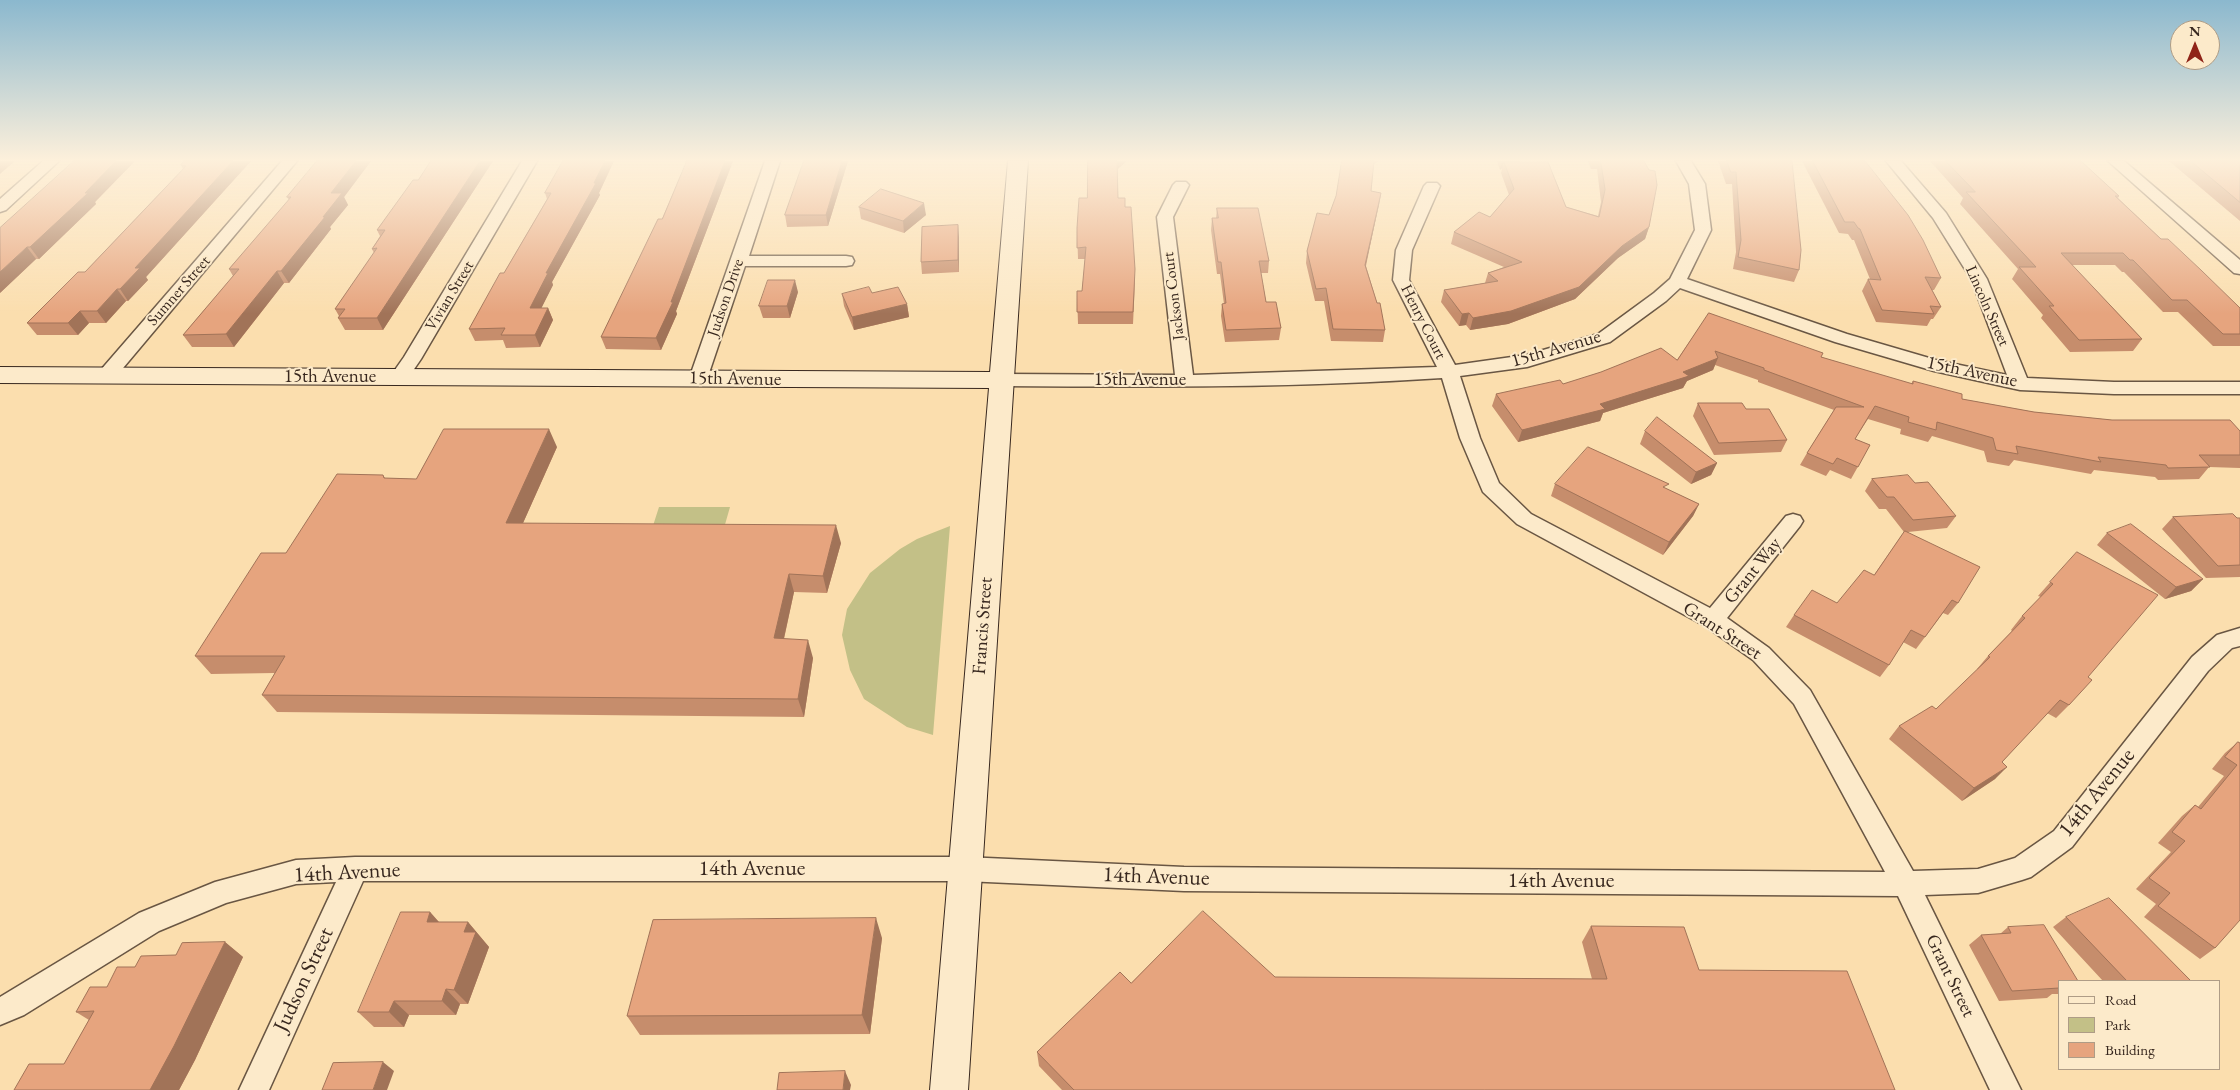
<!DOCTYPE html>
<style>
body{margin:0}
#map{position:relative;width:2240px;height:1090px;overflow:hidden;background:#fbdeae;font-family:"EB Garamond",serif}
canvas{display:block}
.legend{position:absolute;left:2058px;top:980px;width:162px;height:90px;box-sizing:border-box;background:#fceaca;border:1px solid #ae9c86;margin:0;padding:6px 9px;list-style:none;font-size:15px;color:#38281f}
.legend li{display:flex;align-items:center;gap:10px;height:25px}
.legend b{width:25px;border:1px solid #ae9c86}
.north{position:absolute;left:2170px;top:20px;width:50px;height:50px;box-sizing:border-box;background:#fceaca;border:1px solid #ae9c86;border-radius:50%;rotate:0deg;font-size:14px;font-weight:700;line-height:20px;text-align:center;color:#38281f}
.north::after{content:'';display:block;margin:auto;width:18px;height:22px;background:#8f2418;clip-path:polygon(50% 0,100% 100%,50% 72%,0 100%)}
</style>
<div id="map">
<canvas width="2240" height="1090"></canvas>
<ul class="legend">
<li><b style="height:6px;background:#fceaca"></b>Road</li>
<li><b style="height:14px;background:#c3c087"></b>Park</li>
<li><b style="height:14px;background:#e6a47e"></b>Building</li>
</ul>
<div class="north">N</div>
</div>
<script>
const c = document.querySelector('canvas').getContext('2d');
c.lineJoin = 'round';
function fill(path, color) { c.fillStyle = color; c.fill(path, 'evenodd'); }
function strokePath(path, color, width, dash) { c.strokeStyle = color; c.lineWidth = width; c.lineCap = dash ? 'butt' : 'round'; c.setLineDash(dash || []); c.stroke(path); }
function write(font, color, halo, rows, align = 'center') {
  c.font = font + ' "EB Garamond",serif'; c.lineWidth = 4; c.setLineDash([]); c.textBaseline = 'middle'; c.strokeStyle = halo; c.fillStyle = color; for (const [text, x, y, turn = 0] of rows) {
    c.save(); c.translate(x, y); c.rotate((+turn || 0) * Math.PI / 180); c.textAlign = isNaN(turn) ? turn : align; if (halo) c.strokeText(text, 0, 0); c.fillText(text, 0, 0); c.restore();
  }
}
const green = new Path2D(`
 M 659,507 L 730,507 L 722,535 L 650,535 Z
 M 950,526 L 933,735 L 907,727 L 864,699 L 850,670 L 842,635 L 847,609 L 870,573 L 900,549 L 917,539 Z`);
const street = new Path2D(`
 M 43,161 L 59,161 L 6,210 L 0,212 L 0,199 Z
 M 282,161 L 297,161 L 113,380 L 106,382 L 99,380 L 97,376 L 99,372 Z
 M 522,161 L 537,161 L 421,359 L 406,381 L 399,383 L 392,381 L 390,377 L 404,357 Z
 M 765,161 L 780,161 L 749,256 L 846,256 L 852,257 L 854,261 L 852,265 L 846,266 L 745,266 L 707,379 L 705,383 L 698,385 L 691,383 L 689,379 Z
 M 1676,161 L 1691,161 L 1705,184 L 1711,230 L 1687,279 L 1847,334 L 1936,360 L 2007,375 L 1971,279 L 1933,218 L 1886,161 L 1901,161 L 1946,213 L 1987,279 L 2027,378 L 2114,382 L 2240,382 L 2240,394 L 2114,394 L 2020,390 L 1934,371 L 1835,342 L 1680,288 L 1666,301 L 1610,342 L 1527,367 L 1460,376 L 1480,438 L 1499,483 L 1531,514 L 1710,608 L 1786,516 L 1793,514 L 1800,516 L 1803,521 L 1800,526 L 1727,618 L 1769,648 L 1810,690 L 1913,871 L 1978,869 L 2015,858 L 2054,831 L 2192,657 L 2217,635 L 2240,628 L 2240,646 L 2232,648 L 2208,671 L 2072,847 L 2031,877 L 2022,880 L 1978,893 L 1925,895 L 2021,1090 L 1990,1090 L 1898,896 L 1184,891 L 965,881 L 363,881 L 269,1090 L 239,1090 L 336,882 L 296,884 L 226,903 L 159,931 L 24,1015 L 0,1025 L 0,997 L 139,913 L 215,882 L 296,860 L 355,857 L 965,857 L 1184,867 L 1885,872 L 1794,704 L 1753,660 L 1705,626 L 1517,524 L 1483,492 L 1460,438 L 1442,378 C 1295,388 1149,387 1002,386 L 995,384 L 993,380 L 995,376 L 1002,374 L 1175,375 L 1157,217 L 1173,185 L 1176,182 L 1186,182 L 1189,185 L 1173,217 L 1193,375 L 1437,367 L 1393,280 L 1396,250 L 1424,186 L 1427,183 L 1437,183 L 1440,186 L 1412,250 L 1409,280 L 1455,365 L 1526,355 L 1598,334 L 1654,293 L 1670,279 L 1695,230 L 1689,184 Z
 M 2108,161 L 2124,161 L 2240,260 L 2240,274 L 2234,273 Z`);
const secondary = new Path2D(`
 M 1008,161 L 1028,161 L 968,1090 L 930,1090 L 989,388 L 0,383 L 0,367 L 990,372 Z`);
const wall = new Path2D(`
 M 74,161 L 135,161 L 95,202 L 96,204 L 39,259 L 36,259 L 0,293 Z
 M 184,161 L 251,161 L 146,277 L 148,280 L 128,301 L 126,301 L 106,323 L 89,323 L 78,335 L 37,335 L 27,323 L 85,272 L 183,169 L 181,165 Z
 M 317,161 L 371,161 L 344,197 L 348,205 L 330,227 L 331,229 L 289,283 L 284,283 L 234,347 L 192,347 L 183,335 L 233,276 L 229,269 L 289,200 L 287,197 Z
 M 431,161 L 493,161 L 383,330 L 345,330 L 338,318 L 339,316 L 335,309 L 374,253 L 372,249 L 380,236 L 377,230 L 418,180 Z
 M 563,161 L 614,161 L 599,193 L 600,195 L 552,282 L 553,285 L 541,308 L 548,308 L 553,320 L 540,347 L 506,348 L 503,340 L 475,341 L 469,329 L 504,273 L 547,199 L 545,193 Z
 M 685,161 L 733,161 L 676,311 L 677,314 L 661,350 L 606,349 L 601,337 L 662,219 L 686,164 Z
 M 804,161 L 848,161 L 828,226 L 787,227 L 785,215 Z
 M 1088,161 L 1127,161 L 1118,169 L 1118,198 L 1125,207 L 1135,281 L 1133,324 L 1078,324 L 1077,291 L 1082,291 L 1085,259 L 1078,259 L 1077,228 L 1087,198 Z
 M 1342,161 L 1379,161 L 1374,164 L 1371,191 L 1381,193 L 1366,266 L 1385,330 L 1383,342 L 1331,341 L 1324,301 L 1315,301 L 1306,263 L 1307,251 L 1329,215 L 1336,196 Z
 M 1497,161 L 1548,162 L 1566,207 L 1598,216 L 1601,202 L 1597,169 L 1591,169 L 1588,161 L 1644,161 L 1649,227 L 1645,239 L 1618,258 L 1575,299 L 1508,324 L 1470,330 L 1466,325 L 1459,326 L 1441,302 L 1444,290 L 1485,283 L 1488,273 L 1504,267 L 1451,244 L 1454,232 L 1490,217 L 1509,195 L 1501,173 L 1502,168 L 1500,170 Z
 M 1718,161 L 1792,161 L 1799,270 L 1794,282 L 1733,269 L 1736,252 L 1732,184 L 1726,184 Z
 M 1802,161 L 1865,161 L 1941,278 L 1934,290 L 1932,290 L 1941,307 L 1933,319 L 1931,319 L 1927,326 L 1876,322 L 1862,291 L 1868,279 L 1870,279 L 1854,240 L 1852,240 L 1848,234 L 1839,233 Z
 M 1930,161 L 2081,161 L 2119,196 L 2118,198 L 2161,239 L 2240,308 L 2240,346 L 2213,346 L 2178,312 L 2163,312 L 2124,272 L 2122,272 L 2115,265 L 2072,265 L 2142,339 L 2133,351 L 2070,352 L 2041,318 L 2043,315 L 2012,279 L 2018,269 L 1960,204 L 1963,198 Z
 M 2169,161 L 2240,161 L 2240,221 Z
 M 859,207 L 926,215 L 904,233 L 861,219 Z
 M 1217,208 L 1269,261 L 1268,273 L 1261,273 L 1266,302 L 1281,328 L 1279,340 L 1225,342 L 1221,316 L 1222,304 L 1224,304 L 1220,274 L 1217,274 L 1211,230 L 1212,218 L 1216,218 Z
 M 959,237 L 959,272 L 922,274 L 921,262 Z
 M 798,292 L 790,318 L 763,318 L 759,306 Z
 M 872,293 L 907,304 L 909,317 L 854,330 L 844,306 L 842,294 Z
 M 1709,313 L 1821,357 L 1911,384 L 1913,381 L 1962,399 L 2034,412 L 2112,420 L 2240,431 L 2240,468 L 2209,467 L 2199,479 L 2158,480 L 2155,477 L 2094,470 L 2091,474 L 2014,460 L 2009,466 L 1987,462 L 1984,451 L 1932,436 L 1928,442 L 1900,434 L 1901,429 L 1868,419 L 1855,439 L 1870,445 L 1851,479 L 1830,470 L 1826,476 L 1800,465 L 1807,453 L 1834,410 L 1758,382 L 1758,380 L 1715,365 L 1713,370 L 1687,381 L 1683,388 L 1603,413 L 1600,421 L 1518,442 L 1492,406 L 1496,394 L 1563,384 L 1677,360 Z
 M 1698,403 L 1787,440 L 1781,452 L 1714,455 L 1693,416 Z
 M 1645,431 L 1717,463 L 1711,475 L 1691,484 L 1640,444 Z
 M 557,447 L 523,523 L 841,543 L 827,593 L 794,592 L 784,639 L 813,658 L 804,717 L 277,712 L 262,695 L 275,673 L 211,674 L 195,656 L 286,553 L 383,475 L 385,478 L 416,479 Z
 M 1872,479 L 1915,483 L 1956,516 L 1947,528 L 1908,532 L 1958,603 L 1948,615 L 1943,613 L 1916,649 L 1903,642 L 1889,665 L 1880,677 L 1786,627 L 1794,615 L 1837,603 L 1874,575 L 1904,532 L 1886,509 L 1879,509 L 1865,491 Z
 M 1555,484 L 1667,489 L 1699,504 L 1693,516 L 1663,555 L 1551,496 Z
 M 2173,517 L 2240,518 L 2240,577 L 2206,578 L 2162,529 Z
 M 2107,533 L 2203,579 L 2191,591 L 2165,599 L 2097,545 Z
 M 2077,552 L 2088,677 L 2069,705 L 2056,718 L 2047,713 L 2002,762 L 1995,779 L 1962,801 L 1889,739 L 1899,726 L 1936,709 L 1978,670 L 1977,669 L 1988,656 L 2012,631 L 2011,630 L 2022,616 L 2041,597 L 2038,596 Z
 M 2238,742 L 2240,743 L 2215,948 L 2200,959 L 2144,917 L 2156,904 L 2136,889 L 2171,852 L 2158,843 L 2182,816 L 2195,805 L 2198,807 L 2224,776 L 2212,769 L 2225,753 Z
 M 430,912 L 439,922 L 468,922 L 489,947 L 468,1004 L 460,1004 L 456,1015 L 409,1015 L 404,1027 L 374,1027 L 358,1012 Z
 M 2066,917 L 2191,981 L 2103,981 L 2053,927 Z
 M 1591,926 L 1699,970 L 1895,1090 L 1062,1090 L 1039,1066 L 1037,1052 L 1131,983 L 1275,977 L 1592,979 L 1582,942 Z
 M 2008,927 L 2059,981 L 2059,994 L 2052,994 L 2047,998 L 1999,1001 L 1969,945 L 1981,935 L 2000,934 Z
 M 882,938 L 870,1034 L 640,1035 L 627,1016 Z
 M 225,942 L 243,957 L 195,1060 L 179,1090 L 14,1090 L 64,1064 L 89,1020 L 76,1012 L 107,987 L 135,967 Z`);
const shadedWall = new Path2D(`
 M 0,161 L 15,161 L 0,174 Z
 M 116,161 L 135,161 L 95,202 L 96,204 L 39,259 L 30,247 Z
 M 233,161 L 251,161 L 146,277 L 148,280 L 128,301 L 120,289 L 135,268 Z
 M 356,161 L 371,161 L 344,197 L 348,205 L 330,227 L 331,229 L 289,283 L 281,271 L 323,217 L 331,193 Z
 M 480,161 L 493,161 L 383,330 L 377,318 Z
 M 605,161 L 614,161 L 599,193 L 600,195 L 552,282 L 553,285 L 535,321 L 530,308 L 546,273 Z
 M 725,161 L 733,161 L 676,311 L 677,314 L 661,350 L 656,338 Z
 M 842,161 L 848,161 L 828,226 L 826,215 Z
 M 1117,161 L 1127,161 L 1117,169 Z
 M 1502,161 L 1512,161 L 1504,162 L 1502,168 L 1500,170 Z
 M 1381,193 L 1379,205 L 1363,277 L 1365,265 Z
 M 924,203 L 926,215 L 904,233 L 903,221 Z
 M 958,225 L 959,237 L 959,272 L 958,260 Z
 M 1649,227 L 1645,239 L 1618,258 L 1575,299 L 1508,324 L 1470,330 L 1473,318 L 1622,246 Z
 M 27,247 L 36,259 L 0,293 L 0,272 Z
 M 277,271 L 284,283 L 234,347 L 226,334 Z
 M 795,280 L 798,292 L 790,318 L 787,306 Z
 M 117,289 L 126,301 L 106,323 L 97,311 Z
 M 907,304 L 909,317 L 854,330 L 852,317 Z
 M 548,308 L 553,320 L 540,347 L 535,335 Z
 M 80,311 L 89,323 L 78,335 L 68,323 Z
 M 1469,313 L 1466,325 L 1459,326 L 1462,314 Z
 M 1718,358 L 1713,370 L 1687,381 L 1683,388 L 1603,413 L 1600,421 L 1518,442 L 1522,430 L 1600,404 L 1683,372 Z
 M 549,429 L 557,447 L 515,541 L 506,523 Z
 M 1717,463 L 1711,475 L 1691,484 L 1696,472 Z
 M 1699,504 L 1693,516 L 1663,555 L 1669,542 Z
 M 836,525 L 841,543 L 827,593 L 823,576 Z
 M 789,574 L 794,592 L 780,656 L 774,638 Z
 M 2203,579 L 2191,591 L 2165,599 L 2176,587 Z
 M 808,640 L 813,658 L 804,717 L 798,699 Z
 M 2007,767 L 1995,779 L 1962,801 L 1974,788 Z
 M 430,912 L 444,928 L 427,922 Z
 M 876,918 L 882,938 L 870,1034 L 862,1015 Z
 M 468,922 L 489,947 L 468,1004 L 454,990 L 464,932 Z
 M 225,942 L 243,957 L 195,1060 L 179,1090 L 150,1090 Z
 M 446,989 L 460,1004 L 456,1015 L 442,1001 Z
 M 394,1001 L 409,1015 L 404,1027 L 389,1012 Z
 M 383,1062 L 394,1071 L 387,1090 L 373,1090 Z
 M 845,1071 L 851,1085 L 850,1090 L 843,1090 Z`);
const building = new Path2D(`
 M 74,161 L 116,161 L 85,193 L 88,193 L 30,247 L 27,247 L 0,272 L 0,228 Z
 M 184,161 L 233,161 L 135,268 L 140,268 L 120,289 L 117,289 L 97,311 L 80,311 L 68,323 L 27,323 L 78,272 L 85,272 L 186,166 L 181,165 Z
 M 317,161 L 356,161 L 331,193 L 342,193 L 323,217 L 325,217 L 281,271 L 277,271 L 226,334 L 183,335 L 239,269 L 229,269 L 291,197 L 287,197 Z
 M 431,161 L 480,161 L 377,318 L 338,318 L 345,309 L 335,309 L 377,248 L 372,249 L 385,230 L 377,230 L 413,180 L 418,180 Z
 M 563,161 L 605,161 L 594,183 L 596,183 L 546,273 L 548,273 L 530,308 L 548,308 L 535,335 L 501,335 L 505,328 L 469,329 L 500,273 L 504,273 L 551,193 L 545,193 Z
 M 687,161 L 725,161 L 671,302 L 673,302 L 656,338 L 601,337 L 658,219 L 662,219 Z
 M 804,161 L 842,161 L 826,215 L 785,215 Z
 M 1088,161 L 1117,161 L 1118,198 L 1125,198 L 1125,207 L 1131,207 L 1135,269 L 1133,312 L 1077,312 L 1077,291 L 1082,291 L 1086,247 L 1077,248 L 1077,228 L 1079,198 L 1087,198 Z
 M 1342,161 L 1374,161 L 1371,191 L 1381,193 L 1365,265 L 1377,303 L 1380,303 L 1385,330 L 1333,329 L 1326,288 L 1316,289 L 1307,251 L 1317,213 L 1329,215 L 1336,196 Z
 M 1601,161 L 1644,161 L 1649,170 L 1655,171 L 1657,185 L 1649,227 L 1622,246 L 1579,287 L 1511,311 L 1473,318 L 1469,313 L 1462,314 L 1444,290 L 1498,281 L 1488,273 L 1522,262 L 1454,232 L 1479,212 L 1490,217 L 1514,189 L 1504,162 L 1548,162 L 1566,207 L 1599,217 L 1605,190 Z
 M 1727,161 L 1792,161 L 1801,250 L 1799,270 L 1738,257 L 1741,240 L 1736,172 L 1731,172 Z
 M 1813,161 L 1865,161 L 1908,215 L 1923,240 L 1941,278 L 1925,277 L 1941,307 L 1930,306 L 1934,314 L 1882,310 L 1868,279 L 1881,280 L 1860,229 L 1858,228 L 1854,222 L 1845,222 Z
 M 1946,161 L 2081,161 L 2119,196 L 2115,196 L 2161,239 L 2168,239 L 2202,271 L 2240,308 L 2240,334 L 2223,334 L 2187,300 L 2172,300 L 2133,260 L 2130,260 L 2123,253 L 2061,253 L 2142,339 L 2079,340 L 2049,306 L 2054,306 L 2019,267 L 2036,267 L 1966,192 L 1975,192 Z
 M 2191,161 L 2240,161 L 2240,202 Z
 M 881,189 L 924,203 L 903,221 L 859,207 Z
 M 1217,208 L 1258,208 L 1269,261 L 1259,261 L 1266,302 L 1276,302 L 1281,328 L 1226,330 L 1222,304 L 1226,303 L 1221,262 L 1218,262 L 1212,218 L 1218,218 Z
 M 958,225 L 958,260 L 921,262 L 922,227 Z
 M 768,280 L 795,280 L 787,306 L 759,306 Z
 M 869,287 L 872,293 L 898,287 L 907,304 L 852,317 L 842,294 Z
 M 1709,313 L 1823,353 L 1821,357 L 1913,384 L 1913,381 L 1962,394 L 1962,399 L 2034,412 L 2112,420 L 2230,420 L 2240,431 L 2240,455 L 2199,455 L 2210,467 L 2168,468 L 2166,465 L 2098,457 L 2101,462 L 2016,446 L 2018,454 L 1996,450 L 1993,438 L 1937,422 L 1936,430 L 1908,422 L 1909,417 L 1875,406 L 1855,439 L 1870,445 L 1858,467 L 1837,458 L 1833,464 L 1807,453 L 1836,407 L 1864,407 L 1764,370 L 1764,368 L 1715,351 L 1718,358 L 1683,372 L 1689,376 L 1600,404 L 1605,409 L 1522,430 L 1496,394 L 1560,380 L 1563,384 L 1601,372 L 1661,348 L 1677,360 Z
 M 1698,403 L 1742,403 L 1746,409 L 1769,409 L 1787,440 L 1719,443 Z
 M 1657,417 L 1717,463 L 1696,472 L 1645,431 Z
 M 444,429 L 549,429 L 506,523 L 836,525 L 823,576 L 789,574 L 774,638 L 808,640 L 798,699 L 262,695 L 285,656 L 195,656 L 261,553 L 286,553 L 337,474 L 383,475 L 384,478 L 416,479 Z
 M 1588,447 L 1669,484 L 1663,487 L 1699,504 L 1669,542 L 1555,484 Z
 M 1908,475 L 1915,483 L 1928,482 L 1956,516 L 1913,520 L 1894,497 L 1887,497 L 1872,479 Z
 M 2233,514 L 2237,518 L 2240,518 L 2240,565 L 2218,566 L 2173,517 Z
 M 2131,524 L 2203,579 L 2176,587 L 2107,533 Z
 M 1905,531 L 1980,567 L 1958,603 L 1952,600 L 1925,637 L 1911,630 L 1889,665 L 1794,615 L 1812,590 L 1837,603 L 1864,570 L 1874,575 Z
 M 2077,552 L 2158,595 L 2088,677 L 2092,680 L 2069,705 L 2060,700 L 2002,762 L 2007,767 L 1974,788 L 1899,726 L 1932,706 L 1936,709 L 1990,657 L 1988,656 L 2025,618 L 2022,616 L 2053,584 L 2050,582 Z
 M 2238,742 L 2240,743 L 2240,920 L 2215,948 L 2158,906 L 2170,893 L 2149,878 L 2185,841 L 2172,832 L 2195,805 L 2201,809 L 2237,765 L 2225,757 Z
 M 2109,898 L 2191,981 L 2127,981 L 2066,917 Z
 M 1203,911 L 1275,977 L 1607,979 L 1591,926 L 1684,927 L 1699,970 L 1847,971 L 1895,1090 L 1074,1090 L 1037,1052 L 1120,972 L 1131,983 Z
 M 401,912 L 430,912 L 427,922 L 468,922 L 464,932 L 476,932 L 454,990 L 446,989 L 442,1001 L 394,1001 L 389,1012 L 358,1012 Z
 M 876,918 L 862,1015 L 627,1016 L 653,920 Z
 M 2044,925 L 2078,981 L 2059,981 L 2059,988 L 2012,991 L 1981,935 L 2011,933 L 2008,927 Z
 M 225,942 L 174,1046 L 150,1090 L 14,1090 L 29,1064 L 64,1064 L 94,1011 L 76,1012 L 90,987 L 107,987 L 117,967 L 135,967 L 141,956 L 176,955 L 182,943 Z
 M 383,1062 L 373,1090 L 322,1090 L 333,1063 Z
 M 845,1071 L 843,1090 L 777,1090 L 779,1073 Z`);
const farStreetnames = [
 ["Sumner Street",179,291,-49],
 ["Vivian Street",450,296,-59],
 ["Jackson Court",1174,296,-97],
 ["Judson Drive",726,298,-71],
 ["Lincoln Street",1987,306,66],
 ["Henry Court",1423,322,63]
];
const streetNames = [
 ["15th Avenue",1556,349,-16],
 ["15th Avenue",1972,372,12],
 ["15th Avenue",330,377],
 ["15th Avenue",735,379,1],
 ["15th Avenue",1140,380],
 ["Grant Way",1753,571,-51],
 ["Francis Street",983,626,-86],
 ["Grant Street",1722,631,33],
 ["Grant Street",1950,976,64]
];
const nearStreetnames = [
 ["14th Avenue",2097,793,-51],
 ["14th Avenue",752,869],
 ["14th Avenue",347,873,-3],
 ["14th Avenue",1156,877,2],
 ["14th Avenue",1561,881],
 ["Judson Street",304,980,-65]
];
fill(green, '#c3c087');
strokePath(street, '#695643', 3);
strokePath(secondary, '#38281f', 2);
fill(street, '#fceaca');
fill(secondary, '#fceaca');
fill(wall, '#c68d6c');
fill(shadedWall, '#a17358');
fill(building, '#e6a47e');
strokePath(building, '#a17358', 1);
const sky = c.createLinearGradient(0, 0, 0, 314);
sky.addColorStop(0, '#8bb8ce');
sky.addColorStop(0.51, '#fdf0db');
sky.addColorStop(1, '#fdf0db00');
c.fillStyle = sky;
c.fillRect(0, 0, 2240, 314);
write('16px', '#38281f', '#fceaca', farStreetnames);
write('19px', '#38281f', '#fceaca', streetNames);
write('22px', '#38281f', '#fceaca', nearStreetnames);
</script>
